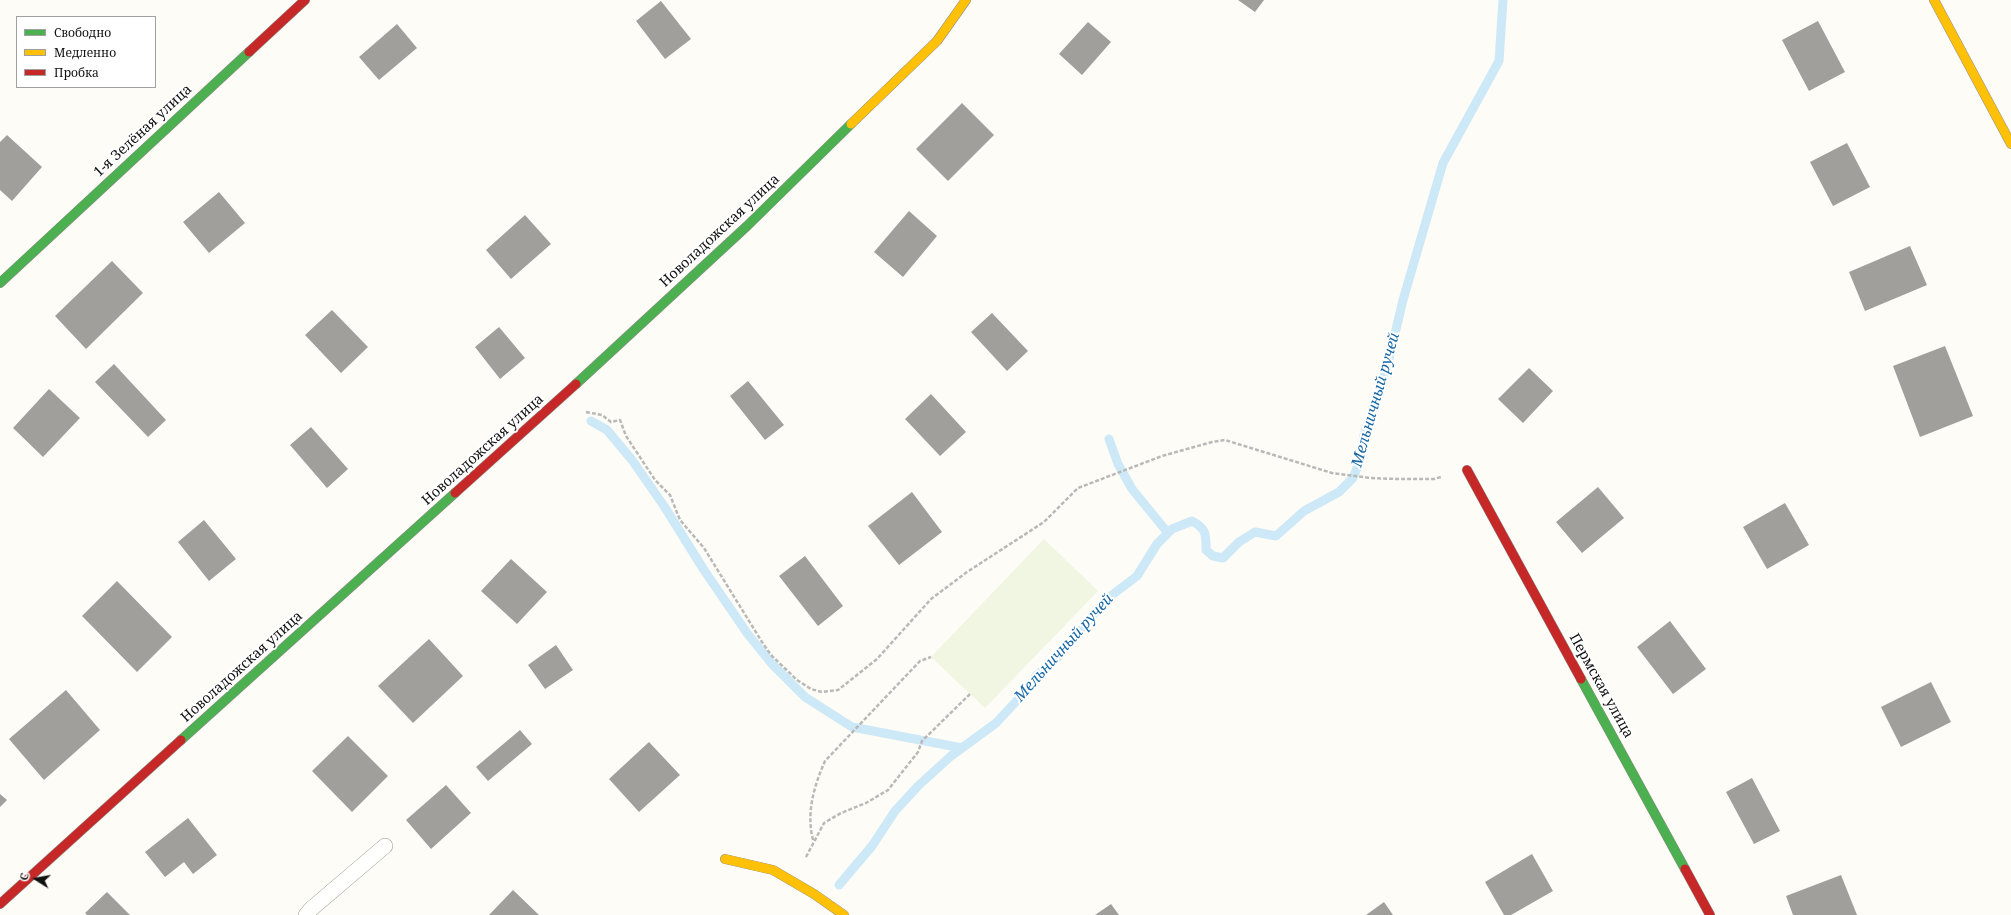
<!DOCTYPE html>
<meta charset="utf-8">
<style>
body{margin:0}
#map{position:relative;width:2011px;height:915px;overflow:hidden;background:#fdfcf7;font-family:"Noto Serif",serif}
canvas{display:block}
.legend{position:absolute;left:16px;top:16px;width:140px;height:72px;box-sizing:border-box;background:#fff;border:1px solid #a0a0a0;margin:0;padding:5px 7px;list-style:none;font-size:12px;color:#111}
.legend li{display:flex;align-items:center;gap:8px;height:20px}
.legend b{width:20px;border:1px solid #a0a0a0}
.north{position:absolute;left:16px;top:859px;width:40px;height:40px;-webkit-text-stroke:3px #fff;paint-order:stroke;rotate:281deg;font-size:11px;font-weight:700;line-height:16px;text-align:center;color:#111}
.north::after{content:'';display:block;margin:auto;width:14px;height:18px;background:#111;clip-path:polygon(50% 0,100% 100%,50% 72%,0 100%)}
</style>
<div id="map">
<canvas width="2011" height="915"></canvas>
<ul class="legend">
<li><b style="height:5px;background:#4caf50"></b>Свободно</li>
<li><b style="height:5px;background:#ffc107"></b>Медленно</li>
<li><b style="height:5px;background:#c62828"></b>Пробка</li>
</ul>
<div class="north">С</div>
</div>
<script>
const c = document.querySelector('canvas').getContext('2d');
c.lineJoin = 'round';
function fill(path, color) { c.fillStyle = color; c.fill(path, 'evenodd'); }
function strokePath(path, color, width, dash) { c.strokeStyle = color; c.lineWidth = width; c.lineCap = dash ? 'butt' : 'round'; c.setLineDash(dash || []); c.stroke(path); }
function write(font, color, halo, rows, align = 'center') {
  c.font = font + ' "Noto Serif",serif'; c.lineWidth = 4; c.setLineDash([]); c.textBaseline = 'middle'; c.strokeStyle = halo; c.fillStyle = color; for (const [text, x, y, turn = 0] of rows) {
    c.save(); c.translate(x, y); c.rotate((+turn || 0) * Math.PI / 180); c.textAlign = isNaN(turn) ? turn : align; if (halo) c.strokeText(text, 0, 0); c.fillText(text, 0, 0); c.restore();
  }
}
const pitch = new Path2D(`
 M 1044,539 L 1098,591 L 985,708 L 931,657 Z`);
const stream = new Path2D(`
 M 591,421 L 607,430 L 632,460 L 664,506 L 704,570 L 747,633 L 772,664 L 805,697 L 852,727 L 962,748
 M 1109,439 L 1118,464 L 1132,489 L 1168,533
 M 839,885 L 872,846 L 895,811 L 918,786 L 951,756 L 996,723 L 1024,693 L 1037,675 L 1059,656 L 1097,610 L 1112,595 L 1137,576 L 1157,544 L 1172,529 L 1192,521 C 1207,529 1206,535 1206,550 L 1213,556 L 1223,558 L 1239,542 L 1255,532 L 1276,536 L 1304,511 L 1339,492 L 1353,478 L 1360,461 L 1364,435 L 1388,363 L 1403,300 L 1443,163 L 1499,61 L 1503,0`);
const building = new Path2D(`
 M 1238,0 L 1264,0 L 1255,12 Z
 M 661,1 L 691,39 L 665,59 L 636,21 Z
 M 1818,21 L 1845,72 L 1809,91 L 1782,40 Z
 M 1088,22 L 1111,42 L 1082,75 L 1059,54 Z
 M 397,24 L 417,48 L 379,80 L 359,57 Z
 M 962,103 L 994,135 L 948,181 L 916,149 Z
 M 7,135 L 42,167 L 12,201 L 0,190 L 0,142 Z
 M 1847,143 L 1870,187 L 1833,206 L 1810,162 Z
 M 219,192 L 245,223 L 209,253 L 183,222 Z
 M 909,211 L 937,236 L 903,277 L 874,252 Z
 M 525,215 L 551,244 L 511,279 L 486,250 Z
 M 1910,246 L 1927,285 L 1865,311 L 1849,272 Z
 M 112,261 L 143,293 L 86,349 L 55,316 Z
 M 332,310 L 368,347 L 341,373 L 305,335 Z
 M 992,313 L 1028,351 L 1007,371 L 971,332 Z
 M 499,327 L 525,358 L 500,379 L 475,347 Z
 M 1945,346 L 1973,416 L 1920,437 L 1893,366 Z
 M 114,364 L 166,420 L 148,437 L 95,382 Z
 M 1529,368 L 1553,391 L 1523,423 L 1498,399 Z
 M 748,381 L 784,425 L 765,440 L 730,396 Z
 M 49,389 L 80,418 L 43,457 L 13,428 Z
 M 931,394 L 966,432 L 940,456 L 905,419 Z
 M 311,427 L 348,469 L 327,488 L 290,445 Z
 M 1598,487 L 1624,518 L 1582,553 L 1556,522 Z
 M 912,492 L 942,532 L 899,565 L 868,526 Z
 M 1785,503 L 1809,545 L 1767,569 L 1743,527 Z
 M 204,520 L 236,559 L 209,581 L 178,542 Z
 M 805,556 L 843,606 L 818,626 L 779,576 Z
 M 511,559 L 547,592 L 517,624 L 481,591 Z
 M 117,581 L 172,637 L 137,672 L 82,616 Z
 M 1670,621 L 1706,669 L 1673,694 L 1637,647 Z
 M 429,639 L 463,676 L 413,723 L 378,686 Z
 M 556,645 L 573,670 L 545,689 L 528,665 Z
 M 1931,682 L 1951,722 L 1901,747 L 1881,707 Z
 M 66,690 L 100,730 L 44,780 L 9,739 Z
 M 520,730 L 532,744 L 488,781 L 476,767 Z
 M 348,736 L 388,776 L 352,812 L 312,771 Z
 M 649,742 L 680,775 L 639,812 L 609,779 Z
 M 1752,778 L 1780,831 L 1754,844 L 1726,792 Z
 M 446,785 L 471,813 L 431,849 L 406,820 Z
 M 0,794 L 7,800 L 0,807 Z
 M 188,818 L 217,855 L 193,874 L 184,862 L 165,877 L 145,852 Z
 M 1532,854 L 1553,891 L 1511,915 L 1504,915 L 1485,882 Z
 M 1841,875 L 1857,915 L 1793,915 L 1786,896 Z
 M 513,890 L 539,915 L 489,915 Z
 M 107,892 L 130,915 L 87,915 L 85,913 Z
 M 1384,902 L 1393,915 L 1366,915 Z
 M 1111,904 L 1119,915 L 1095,915 Z`);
const path = new Path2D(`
 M 586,412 L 602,415 L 611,422 L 620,420 L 626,436 L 655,480 L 670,495 L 680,520 L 704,548 L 762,642 L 771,655 L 797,680 L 811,689 L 822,692 L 838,690 L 877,659 L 931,599 L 967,572 L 1044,522 L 1078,488 L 1162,456 L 1212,442 L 1225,440 L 1332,473 L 1370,478 L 1397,479 L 1434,479 L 1441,477
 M 813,840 C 806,813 814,786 825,761 L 920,661 L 931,657
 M 806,857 L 824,823 L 841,813 L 866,803 L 888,790 L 918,752 L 922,741 L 970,694`);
const lane = new Path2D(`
 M 306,915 L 311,909 L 385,846`);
const fast = new Path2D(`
 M 0,283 L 249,52
 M 576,384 L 747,226 L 851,124
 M 1581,679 L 1685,869
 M 181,740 L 455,493`);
const slow = new Path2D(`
 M 1934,0 L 2011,144
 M 851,124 L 937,41 L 966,0
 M 725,859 L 773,870 L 814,894 L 844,915`);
const jam = new Path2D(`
 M 249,52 L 305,0
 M 1467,470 L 1581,679
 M 455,493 L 576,384
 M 1685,869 L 1710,915
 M 0,904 L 181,740`);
const streetNames = [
 ["1-я Зелёная улица",143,131,-43],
 ["Новоладожская улица",720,231,-43],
 ["Новоладожская улица",483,450,-42],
 ["Новоладожская улица",242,667,-42],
 ["Пермская улица",1601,686,61]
];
const waterNames = [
 ["Мельничный ручей",1376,400,-74],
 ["Мельничный ручей",1064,648,-48]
];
fill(pitch, '#f0f6e1');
strokePath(stream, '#cde8f7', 9);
fill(building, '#a19f9c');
strokePath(lane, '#979795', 16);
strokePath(fast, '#8e8d8b', 10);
strokePath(slow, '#8e8d8b', 10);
strokePath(jam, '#8e8d8b', 10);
strokePath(path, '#b9b9b8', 2.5, [4, 2]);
strokePath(lane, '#fffffe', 15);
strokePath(fast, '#4caf50', 9);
strokePath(slow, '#ffc107', 9);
strokePath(jam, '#c62828', 9);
write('14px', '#111', '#fff', streetNames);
write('italic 15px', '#1768a6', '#fff', waterNames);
</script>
